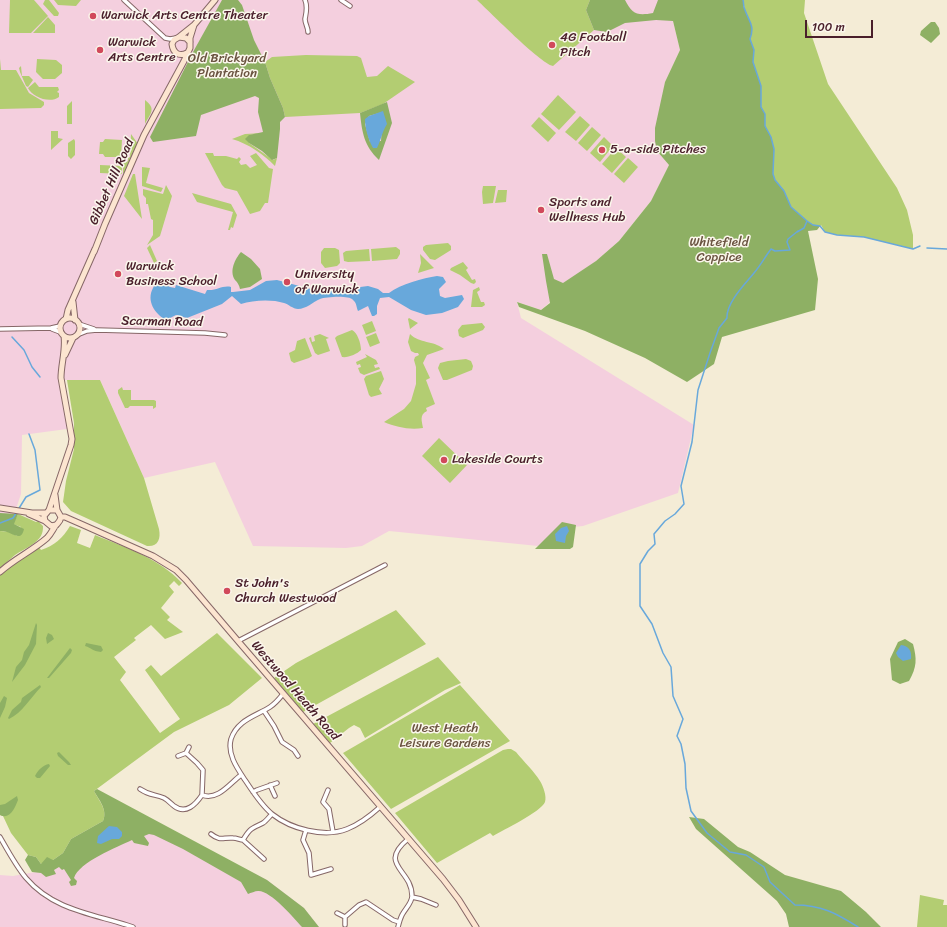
<!DOCTYPE html>
<style>
body{margin:0}
#map{position:relative;width:947px;height:927px;overflow:hidden;background:#f4ecd6;font-family:Sriracha,sans-serif}
canvas{display:block}
.scale{position:absolute;left:805px;top:20px;width:68px;height:18px;box-sizing:border-box;border:2px solid #4a1f2b;border-top:0;padding-left:5px;font-size:12px;line-height:14px;white-space:nowrap;color:#4a1f2b;-webkit-text-stroke:3px #fbf7ec;paint-order:stroke}
</style>
<div id="map">
<canvas width="947" height="927"></canvas>
<div class="scale">100 m</div>
</div>
<script>
const c = document.querySelector('canvas').getContext('2d');
c.lineJoin = 'round';
function fill(path, color) { c.fillStyle = color; c.fill(path, 'evenodd'); }
function strokePath(path, color, width, dash) { c.strokeStyle = color; c.lineWidth = width; c.lineCap = dash ? 'butt' : 'round'; c.setLineDash(dash || []); c.stroke(path); }
function write(font, color, halo, rows, align = 'center') {
  c.font = font + ' Sriracha,sans-serif'; c.lineWidth = 3; c.setLineDash([]); c.textBaseline = 'middle'; c.strokeStyle = halo; c.fillStyle = color; for (const [text, x, y, turn = 0] of rows) {
    c.save(); c.translate(x, y); c.rotate((+turn || 0) * Math.PI / 180); c.textAlign = isNaN(turn) ? turn : align; if (halo) c.strokeText(text, 0, 0); c.fillText(text, 0, 0); c.restore();
  }
}
const built = new Path2D(`
 M 0,0 L 695,0 L 673,21 L 680,50 L 665,82 L 657,151 L 669,165 L 651,201 L 619,241 L 541,310 L 517,302 L 521,318 L 694,425 L 678,493 L 583,526 L 573,527 L 568,549 L 389,531 L 362,546 L 346,548 L 253,546 L 215,462 L 144,478 L 100,380 L 58,380 L 67,429 L 22,435 L 21,494 L 14,515 L 0,522 Z
 M 155,823 L 267,880 L 304,908 L 319,927 L 0,927 L 0,875 L 13,876 L 41,871 Z`);
const green = new Path2D(`
 M 10,0 L 34,0 L 48,16 L 31,33 L 9,33 Z
 M 45,0 L 49,0 L 59,13 L 58,16 L 54,16 L 43,4 Z
 M 54,0 L 81,0 L 76,6 L 58,5 Z
 M 477,0 L 590,0 L 586,10 L 594,30 L 553,66 C 540,63 490,12 477,0 Z
 M 743,0 L 805,0 L 804,13 L 828,84 L 897,188 L 907,210 L 913,235 L 913,249 L 864,237 L 837,235 L 825,232 L 821,225 L 816,226 L 807,221 L 791,207 L 784,191 L 775,180 L 773,174 L 774,157 L 771,137 L 765,126 L 765,114 L 761,107 L 761,86 L 753,62 L 754,50 L 750,39 C 755,25 749,22 745,10 C 744,7 744,3 743,0 Z
 M 48,17 L 55,25 L 55,33 L 33,33 Z
 M 306,55 L 357,56 L 361,58 L 367,77 L 377,76 L 388,66 L 415,82 L 383,104 L 360,113 L 285,117 L 283,108 L 270,78 L 265,62 L 272,57 Z
 M 0,59 L 1,70 L 16,70 L 29,93 L 44,102 L 44,105 L 41,108 L 0,109 Z
 M 37,59 L 56,60 L 62,65 L 62,73 L 55,79 L 43,79 L 36,72 Z
 M 21,66 L 22,76 L 29,76 L 33,80 L 28,87 L 26,86 L 20,72 L 19,68 Z
 M 35,82 L 39,87 L 58,87 L 59,90 L 57,92 L 59,93 L 59,97 C 50,104 32,97 28,88 Z
 M 558,95 L 576,112 L 559,130 L 541,114 Z
 M 145,100 C 157,109 150,114 145,124 Z
 M 72,101 L 72,124 L 67,124 L 67,106 Z
 M 580,116 L 590,125 L 576,141 L 565,132 Z
 M 539,117 L 556,133 L 548,142 L 531,126 Z
 M 592,127 L 601,135 L 587,151 L 578,143 Z
 M 51,131 L 58,131 L 58,138 L 63,139 L 51,150 Z
 M 263,133 L 249,135 L 249,143 L 273,160 L 277,158 L 275,166 C 263,154 249,144 232,139 L 245,134 Z
 M 131,134 L 138,144 L 127,169 L 123,174 L 123,163 L 125,163 L 128,161 L 128,158 L 130,157 Z
 M 604,137 L 613,146 L 600,162 L 590,153 Z
 M 74,139 L 75,141 L 75,155 L 71,159 L 68,156 L 68,143 Z
 M 105,139 L 122,140 L 121,157 L 105,157 L 103,154 L 99,154 L 100,142 L 103,142 Z
 M 616,148 L 626,157 L 612,173 L 602,164 Z
 M 205,153 L 213,153 L 214,156 L 226,156 L 237,159 L 239,157 L 241,159 L 239,162 L 241,165 L 246,164 L 250,168 L 257,165 L 250,156 L 256,153 L 269,168 L 273,169 L 268,203 L 265,203 L 260,211 L 250,214 L 237,191 L 225,188 L 222,185 Z
 M 628,158 L 638,167 L 624,183 L 614,174 Z
 M 100,165 L 122,166 L 122,174 L 100,173 Z
 M 142,167 L 150,168 L 146,183 L 163,188 L 161,192 L 142,186 Z
 M 133,174 L 135,174 L 142,219 L 124,196 Z
 M 166,185 L 172,196 L 160,236 L 147,245 L 153,235 L 153,220 L 151,219 L 148,204 L 146,204 L 146,198 L 143,195 L 143,189 L 163,194 Z
 M 483,186 L 496,186 L 493,203 L 483,204 L 482,192 Z
 M 498,190 L 507,190 L 506,202 L 495,203 Z
 M 192,193 L 231,204 L 237,215 L 233,228 L 231,227 L 230,230 L 228,230 L 233,212 L 197,202 Z
 M 448,243 L 451,246 L 451,250 L 435,260 L 430,259 L 423,250 L 423,247 L 426,245 Z
 M 150,245 L 157,261 L 154,263 L 147,248 Z
 M 396,247 L 400,250 L 400,254 L 397,259 L 372,261 L 371,249 Z
 M 324,248 L 335,248 L 339,250 L 340,263 L 337,266 L 325,268 L 321,263 L 321,252 Z
 M 369,249 L 370,261 L 348,262 L 344,261 L 343,253 L 346,251 Z
 M 420,254 L 434,268 L 418,273 L 421,263 Z
 M 463,262 L 468,268 L 466,270 L 472,280 L 475,279 L 476,282 L 474,284 L 471,283 L 460,275 L 450,270 L 451,268 Z
 M 479,287 L 480,290 L 477,292 L 481,302 L 484,302 L 485,305 L 482,307 L 471,307 L 473,290 Z
 M 409,318 L 418,323 L 410,329 L 408,319 Z
 M 372,321 L 376,331 L 366,335 L 362,325 Z
 M 482,323 L 485,327 L 483,330 L 463,338 L 459,336 L 458,330 L 462,325 Z
 M 352,330 C 357,332 361,343 361,350 C 357,354 348,358 342,357 L 335,338 L 337,336 Z
 M 376,333 L 380,343 L 370,347 L 366,337 Z
 M 320,334 L 329,338 L 326,339 L 330,351 L 318,355 L 315,353 L 309,338 L 311,337 L 312,342 L 315,341 L 314,336 Z
 M 410,334 C 420,344 433,340 444,349 L 427,355 L 423,363 L 430,378 L 426,380 L 435,404 L 426,408 L 427,411 C 419,415 422,421 423,428 C 409,430 396,427 384,422 L 404,409 L 411,401 L 416,384 L 416,367 L 414,360 L 415,357 L 419,355 L 418,353 L 415,353 L 411,351 L 408,342 Z
 M 305,338 L 312,356 L 309,358 L 294,363 L 291,361 L 289,353 L 295,350 L 297,341 Z
 M 365,354 L 376,360 L 378,364 L 374,365 L 375,368 L 379,367 L 380,369 L 364,375 L 360,373 L 358,368 L 361,367 L 360,364 L 357,365 L 356,362 L 367,357 Z
 M 466,359 L 471,361 L 473,366 L 472,370 L 447,380 L 443,380 L 438,368 L 440,363 L 448,361 Z
 M 381,371 L 384,379 L 379,389 L 382,394 L 371,397 L 369,395 L 364,379 L 366,376 Z
 M 67,380 L 100,380 L 144,478 L 159,529 C 161,539 158,547 147,546 L 71,511 L 63,502 L 66,481 L 74,449 L 74,423 Z
 M 122,387 L 123,390 L 131,390 L 131,400 L 154,400 L 156,401 L 156,407 L 153,409 L 153,406 L 130,406 L 128,408 L 125,408 L 118,393 L 118,390 Z
 M 439,438 L 467,465 L 450,483 L 422,456 Z
 M 18,514 L 36,522 L 38,521 L 43,526 C 44,542 27,547 15,555 C 10,559 5,564 0,568 L 0,531 L 10,532 L 17,536 L 21,527 L 13,524 Z
 M 70,526 L 81,530 L 77,543 L 90,548 L 95,535 C 126,548 159,558 182,583 L 179,586 L 174,581 L 169,586 L 174,592 L 161,608 L 170,617 L 167,620 L 183,632 L 165,639 L 151,625 L 134,638 L 136,640 L 114,657 L 126,672 L 120,680 L 160,733 L 180,719 L 145,670 L 151,665 L 161,676 L 217,633 L 262,678 L 229,705 L 174,732 L 94,791 C 99,801 108,810 103,821 L 71,839 L 63,853 L 53,860 L 41,864 L 36,857 L 28,855 L 11,833 L 3,816 L 0,815 L 0,575 L 9,567 L 39,547 L 41,550 C 54,546 63,538 70,526 Z
 M 396,610 L 426,644 L 303,712 L 274,678 L 296,663 Z
 M 438,657 L 461,683 L 445,690 L 365,738 L 360,728 L 354,725 L 349,728 L 330,743 L 313,724 Z
 M 460,685 L 510,741 L 391,809 L 343,753 Z
 M 508,749 L 511,749 L 516,752 C 524,762 534,771 540,781 C 543,786 547,796 545,802 C 541,812 503,830 493,836 L 490,833 L 437,863 L 395,813 L 503,750 Z
 M 920,895 L 944,900 L 943,905 L 947,905 L 947,927 L 917,927 Z`);
const forest = new Path2D(`
 M 222,0 L 238,0 L 242,5 L 254,40 L 265,62 L 270,78 L 283,108 L 285,117 L 280,122 L 280,129 L 277,158 L 272,160 L 262,151 L 249,143 L 245,139 L 249,135 L 263,132 L 258,112 L 259,98 L 255,96 L 201,115 L 196,136 L 153,142 L 150,137 L 193,52 Z
 M 590,0 L 625,0 C 632,14 637,16 653,13 L 658,0 L 743,0 C 744,3 743,7 745,10 C 749,22 755,25 750,39 L 754,50 L 753,62 L 761,86 L 761,107 L 765,114 L 765,126 L 771,137 L 774,149 L 773,174 L 775,180 L 784,191 L 791,207 L 807,221 L 816,226 L 821,225 L 817,230 L 808,231 L 818,279 L 815,310 L 722,337 L 714,364 L 687,382 L 645,358 L 585,331 L 519,307 L 517,302 L 541,310 L 550,303 L 546,281 L 542,254 L 547,254 L 554,279 L 563,283 L 596,261 L 619,241 L 651,201 L 669,165 L 657,151 L 655,141 L 655,128 L 665,82 L 680,50 L 673,21 L 656,20 L 625,23 L 607,32 L 594,30 L 586,10 Z
 M 931,22 L 935,22 L 939,28 L 940,34 L 931,43 L 920,35 L 921,31 Z
 M 387,102 L 392,123 L 379,160 C 364,146 362,132 360,113 ZM 383,112 L 381,141 L 370,142 L 365,124 L 369,116 Z
 M 241,252 L 251,259 L 260,269 L 262,279 L 250,287 L 240,289 C 239,285 238,283 235,280 C 229,271 235,259 241,252 Z
 M 0,513 L 18,514 L 14,524 L 24,529 C 21,544 11,530 0,531 Z
 M 562,522 L 576,525 L 573,547 L 570,549 L 535,549 Z
 M 36,623 L 37,625 L 36,644 L 25,665 L 12,682 L 16,667 L 22,660 L 24,652 L 29,645 Z
 M 48,633 L 52,635 L 54,639 L 47,644 L 46,638 Z
 M 905,639 L 913,644 C 917,659 917,667 909,681 L 900,684 L 892,680 L 890,659 L 898,642 Z
 M 86,643 L 101,646 L 103,650 L 101,652 C 92,651 92,648 85,646 Z
 M 70,648 L 72,650 L 71,653 L 49,678 L 47,678 Z
 M 40,685 L 41,687 C 31,697 22,713 9,719 L 8,718 L 12,710 L 21,702 L 22,698 Z
 M 4,696 L 7,698 L 5,707 L 0,718 L 0,703 Z
 M 59,752 L 69,762 L 71,765 L 68,765 L 58,756 L 57,753 Z
 M 49,764 L 50,766 L 40,778 L 37,778 L 35,776 C 38,770 43,765 49,764 Z
 M 97,789 L 267,880 L 304,908 L 319,927 L 302,927 C 294,918 270,890 258,891 C 255,891 251,893 248,894 L 241,882 L 183,849 L 154,835 L 149,834 L 144,836 L 149,843 L 148,846 L 134,843 L 132,840 C 117,847 79,862 74,878 L 77,881 L 76,885 L 71,886 L 69,882 L 71,880 L 64,869 L 62,870 L 59,867 L 54,870 L 56,874 L 46,877 L 41,873 L 32,872 L 25,860 L 28,855 L 36,857 L 41,864 L 47,857 L 53,860 L 63,853 L 71,839 L 103,821 C 108,810 99,800 94,791 Z
 M 17,796 L 18,800 C 15,808 10,820 0,815 L 0,805 L 5,804 Z
 M 689,817 L 704,819 L 738,847 L 750,852 L 785,875 L 841,891 L 866,912 L 881,927 L 789,927 L 786,914 L 777,901 L 696,829 Z`);
const water = new Path2D(`
 M 383,111 L 387,124 C 382,132 381,140 377,148 L 373,148 C 368,139 365,128 365,119 L 369,116 Z
 M 437,276 L 443,277 L 446,282 L 439,289 L 440,296 L 445,298 L 462,295 L 464,299 L 458,307 L 442,313 L 426,315 L 411,310 L 389,297 L 380,298 L 377,306 L 377,314 L 374,316 L 372,316 L 368,306 L 358,311 C 356,307 357,303 353,300 C 349,295 326,297 320,299 C 313,302 306,309 298,309 C 293,309 288,304 284,303 C 272,299 253,300 241,304 L 232,296 L 222,304 L 187,318 L 176,315 L 166,320 C 155,314 146,301 153,288 C 154,285 159,282 162,279 L 166,281 L 166,285 L 170,287 L 175,288 L 176,285 L 205,294 L 207,290 C 217,291 222,285 231,287 L 231,292 L 233,292 L 250,290 L 266,281 L 277,280 L 322,292 L 368,286 L 378,289 L 383,293 L 389,293 C 401,284 423,278 437,276 Z
 M 567,526 L 569,531 L 566,536 L 565,543 L 556,541 L 555,534 L 561,528 Z
 M 901,645 C 909,646 912,651 911,659 L 903,661 L 898,657 L 896,653 Z
 M 109,826 L 117,827 L 122,832 L 122,836 L 119,839 L 112,839 L 101,844 L 97,843 L 98,836 Z`);
const stream = new Path2D(`
 M 743,0 C 744,3 743,7 745,10 C 749,22 755,25 750,39 L 754,50 L 753,62 L 761,86 L 761,107 L 765,114 L 765,126 L 771,137 L 774,149 L 773,174 L 775,180 L 784,191 L 791,207 L 807,221 L 804,228 L 797,232 L 798,231 L 788,239 L 787,242 L 790,250 L 775,251 L 771,249 C 765,257 760,266 754,273 C 745,284 726,303 727,318 L 719,328 L 710,353 L 698,390 L 692,442 L 681,486 L 684,504 L 675,514 L 665,521 L 654,534 L 655,544 L 648,551 L 640,564 L 640,606 L 652,624 L 663,653 L 671,667 L 673,696 L 683,719 L 677,736 L 681,744 L 685,764 L 686,788 L 691,811 L 707,833 L 730,852 L 746,855 L 764,867 L 770,882 L 795,905 C 821,905 836,913 858,927
 M 807,221 L 813,225 L 820,226 L 825,232 L 837,235 L 864,237 L 913,249 L 920,246
 M 927,248 L 947,249
 M 12,337 L 24,350 L 32,367 L 40,377
 M 0,523 L 13,518 L 26,497 L 40,490 L 35,450 L 29,434`);
const street = new Path2D(`
 M 124,0 L 165,38 L 170,39 L 176,38
 M 305,0 C 308,7 306,13 305,19 C 305,24 308,27 308,32
 M 341,0 L 350,6
 M 79,324 L 94,329
 M 0,329 L 51,328 L 60,326
 M 52,329 L 60,332
 M 77,335 L 87,331 L 97,330 L 205,333 L 225,335
 M 238,641 L 385,565
 M 283,694 C 279,699 276,703 270,707 C 256,716 237,720 231,739 C 227,754 237,768 245,780 C 253,792 261,805 272,814 C 291,829 324,838 347,829 C 360,824 370,816 380,807
 M 264,711 L 274,726 L 282,742 L 294,750 L 298,756
 M 186,753 L 197,763 L 203,770 L 202,795
 M 178,756 L 186,753 L 189,747
 M 270,785 L 275,796
 M 140,789 C 150,796 155,794 164,798 C 168,800 171,804 174,806 C 186,815 196,804 202,795 C 218,801 230,783 241,775
 M 328,790 L 323,802 L 329,809 L 333,832
 M 253,792 L 257,790 L 277,783
 M 306,830 L 303,840 L 309,853 L 311,875 L 331,869
 M 211,834 C 221,842 223,837 233,838 C 237,838 240,840 243,840 C 250,828 251,829 263,823 C 266,821 269,817 272,814
 M 0,837 C 8,851 16,866 26,878 C 54,911 95,914 133,927
 M 243,840 L 264,859
 M 412,897 L 421,899 L 436,905
 M 337,913 L 345,917 L 359,905 L 366,902 L 393,920 L 399,922
 M 345,917 L 345,925
 M 398,927 C 399,923 400,919 402,915 C 405,909 412,903 412,896 C 412,869 377,865 408,839`);
const secondary = new Path2D(`
 M 179,37 L 194,25 L 215,0
 M 187,53 C 179,57 173,53 172,44 L 174,40 L 179,37 L 186,38 L 190,42
 M 94,252 L 105,224 L 144,135 L 184,61 L 190,48 L 190,38 L 194,25
 M 73,302 L 75,320
 M60 328a10 10 0 1 1 20 0a10 10 0 1 1-20 0Z
 M 66,319 L 68,310 L 95,249
 M 65,355 L 73,338
 M 55,495 L 57,510
 M 0,508 L 32,513 L 46,513
 M 49,510 L 71,445 L 72,439 L 61,378 C 61,364 66,350 64,336
 M 29,514 L 45,521
 M 61,517 L 65,517 L 81,524 L 153,556 L 176,570 L 186,580 L 238,641 L 443,879 L 459,900 L 476,927
 M 0,572 C 14,559 32,551 47,538 C 51,534 53,529 56,525 C 59,522 60,522 61,517 L 57,510 L 49,510 L 44,516 L 45,521 L 51,526 L 56,525`);
const markers = [
 [93,16,4,"#d1495b"],
 [552,45,4,"#d1495b"],
 [100,50,4,"#d1495b"],
 [602,150,4,"#d1495b"],
 [541,210,4,"#d1495b"],
 [118,274,4,"#d1495b"],
 [287,282,4,"#d1495b"],
 [444,460,4,"#d1495b"],
 [227,591,4,"#d1495b"]
];
const poiNames = [
 ["Warwick Arts Centre Theater",101,16],
 ["4G Football",560,38],
 ["Pitch",560,53],
 ["Warwick",108,43],
 ["Arts Centre",108,58],
 ["5-a-side Pitches",610,150],
 ["Sports and",549,203],
 ["Wellness Hub",549,218],
 ["Warwick",126,267],
 ["Business School",126,282],
 ["University",295,275],
 ["of Warwick",295,290],
 ["Lakeside Courts",452,460],
 ["St John's",235,584],
 ["Church Westwood",235,599]
];
const parkNames = [
 ["Old Brickyard",227,59],
 ["Plantation",227,74],
 ["Whitefield",719,243],
 ["Coppice",719,258],
 ["West Heath",445,729],
 ["Leisure Gardens",445,744]
];
const streetNames = [
 ["Gibbet Hill Road",112,182,-66],
 ["Scarman Road",162,322,1],
 ["Westwood Heath Road",295,691,49]
];
fill(built, '#f4cfde');
fill(green, '#b3cd72');
fill(forest, '#8eb064');
fill(water, '#68a8db');
strokePath(stream, '#68a8db', 1.5);
strokePath(street, '#866767', 5.5);
strokePath(secondary, '#866767', 7);
strokePath(street, '#fff', 3.5);
strokePath(secondary, '#fce5d0', 5);
for (const [x, y, r, color] of markers) { const dot = new Path2D(); dot.arc(x, y, r, 0, 2 * Math.PI); c.fillStyle = color; c.fill(dot); strokePath(dot, '#fbf7ec', 1.5); }
write('13px', '#4a1f2b', '#fbf7ec', poiNames, 'left');
write('13px', '#6a5340', '#fbf7ec', parkNames);
write('13px', '#4a1f2b', '#fbf7ec', streetNames);
</script>
